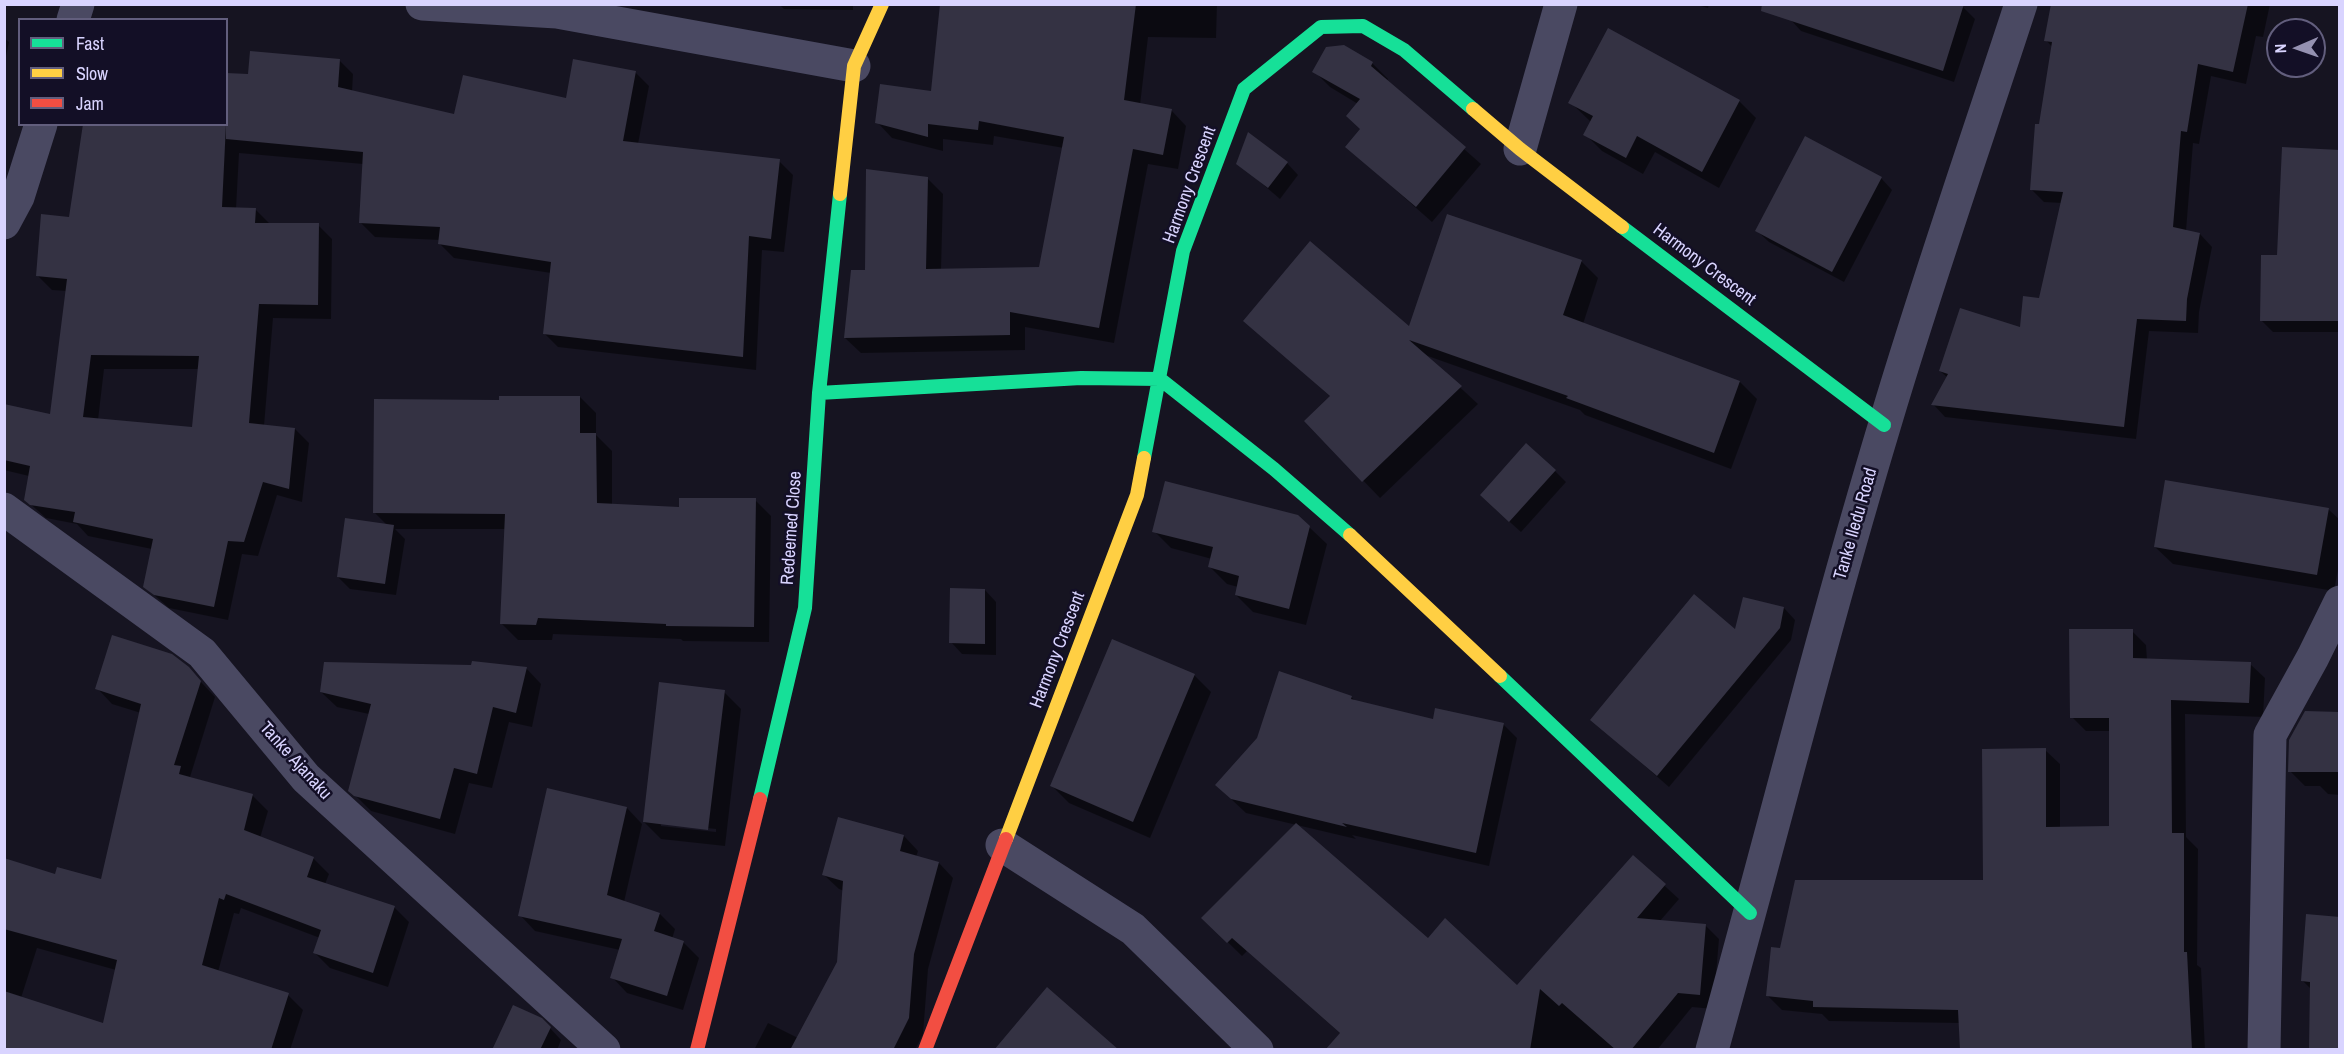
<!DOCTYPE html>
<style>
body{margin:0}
#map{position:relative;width:2344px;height:1054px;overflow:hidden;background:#161421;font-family:"Archivo Narrow",sans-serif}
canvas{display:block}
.frame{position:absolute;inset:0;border:6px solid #d9d4ff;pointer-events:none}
.legend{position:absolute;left:18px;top:18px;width:210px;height:108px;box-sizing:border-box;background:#130f26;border:2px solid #625e7d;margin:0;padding:8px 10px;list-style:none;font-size:18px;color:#d9d4ff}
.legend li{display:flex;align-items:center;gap:12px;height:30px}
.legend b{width:30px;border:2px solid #625e7d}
.north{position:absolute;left:2266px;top:18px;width:60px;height:60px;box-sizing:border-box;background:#130f26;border:2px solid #625e7d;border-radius:50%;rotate:268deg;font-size:16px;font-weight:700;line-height:24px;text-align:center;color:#d9d4ff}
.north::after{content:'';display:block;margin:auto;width:21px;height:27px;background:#9591b1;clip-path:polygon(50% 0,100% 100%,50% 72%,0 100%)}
</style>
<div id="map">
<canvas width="2344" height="1054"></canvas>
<div class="frame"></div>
<ul class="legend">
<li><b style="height:8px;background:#16e098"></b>Fast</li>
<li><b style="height:8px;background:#ffcf43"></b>Slow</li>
<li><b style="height:8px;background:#f24e42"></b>Jam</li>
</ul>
<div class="north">N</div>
</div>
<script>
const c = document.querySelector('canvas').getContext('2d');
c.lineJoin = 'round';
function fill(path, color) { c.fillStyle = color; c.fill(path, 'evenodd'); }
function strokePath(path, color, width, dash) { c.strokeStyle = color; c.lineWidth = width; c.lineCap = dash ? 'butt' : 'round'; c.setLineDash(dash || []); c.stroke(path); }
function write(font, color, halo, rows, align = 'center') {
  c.font = font + ' "Archivo Narrow",sans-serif'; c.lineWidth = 5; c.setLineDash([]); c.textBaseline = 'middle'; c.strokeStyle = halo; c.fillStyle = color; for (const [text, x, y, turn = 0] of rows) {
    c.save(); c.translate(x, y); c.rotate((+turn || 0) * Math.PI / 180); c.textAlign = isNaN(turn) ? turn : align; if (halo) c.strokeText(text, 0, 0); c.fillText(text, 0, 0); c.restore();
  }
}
const shadow = new Path2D(`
 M 779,4 L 853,4 L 853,10 L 784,9 Z
 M 941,4 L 1217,4 L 1216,38 L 1148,37 L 1140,105 L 1171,110 L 1186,126 L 1178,169 L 1148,164 L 1114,343 L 1025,327 L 1025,350 L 861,353 L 845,338 L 866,271 L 927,178 L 943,194 L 941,270 L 1041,268 L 1064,148 L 994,136 L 993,145 L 943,139 L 943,151 L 892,138 L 877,122 L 932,93 Z
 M 1694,4 L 1709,4 L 1708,8 Z
 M 2052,4 L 2270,4 L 2263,37 L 2256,36 L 2246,84 L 2211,76 L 2199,144 L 2193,143 L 2186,231 L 2200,234 L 2212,247 L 2199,312 L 2198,333 L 2149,331 L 2136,439 L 1945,417 L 1933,404 L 1948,378 L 1940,371 L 2021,329 L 2040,300 L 2062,203 L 2044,202 L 2031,189 L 2053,48 L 2046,40 Z
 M 1963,7 L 1975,19 L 1954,82 L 1801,31 L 1790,19 Z
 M 4,38 L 9,42 L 4,66 Z
 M 339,60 L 353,74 L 352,92 L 456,116 L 567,100 L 635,72 L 649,86 L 638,144 L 779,161 L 793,175 L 784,252 L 762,250 L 756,370 L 558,347 L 544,333 L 551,273 L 454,258 L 440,244 L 440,240 L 375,237 L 361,223 L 363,164 L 239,153 L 236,209 L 255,209 L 269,223 L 318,225 L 332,239 L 331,319 L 273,318 L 264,426 L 295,429 L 309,443 L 302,502 L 277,495 L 258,556 L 242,554 L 228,620 L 169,608 L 144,586 L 152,549 L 88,536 L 77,524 L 46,518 L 26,500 L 29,476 L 4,470 L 4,405 L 52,416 L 67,291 L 52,290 L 38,276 L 70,219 L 84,124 L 226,124 L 250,76 ZM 104,369 L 199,369 L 193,429 L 98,420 Z
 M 1372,63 L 1388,79 L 1387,81 L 1481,164 L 1432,222 L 1347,147 L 1361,130 L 1358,104 L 1330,87 L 1314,71 Z
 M 1739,101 L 1756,118 L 1719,188 L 1655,152 L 1643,174 L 1602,151 L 1585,134 L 1591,122 L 1570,102 Z
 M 2340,151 L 2340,332 L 2273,332 L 2261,320 L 2279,256 Z
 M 1238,163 L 1287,163 L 1298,175 L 1280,199 Z
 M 1881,178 L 1892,190 L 1844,282 L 1769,242 L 1757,231 Z
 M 1581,261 L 1598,278 L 1583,324 L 1740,382 L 1757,399 L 1731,469 L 1585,415 L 1580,410 L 1425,355 L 1478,404 L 1380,498 L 1306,421 L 1331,397 L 1245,321 L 1410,329 Z
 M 580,397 L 596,413 L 596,435 L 612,451 L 612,505 L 680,508 L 755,500 L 771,516 L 769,642 L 683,641 L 681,639 L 553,634 L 552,640 L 518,640 L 502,624 L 506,529 L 395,529 L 405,539 L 396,595 L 350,589 L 338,577 L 388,526 L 375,513 L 500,402 Z
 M 1555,471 L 1566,482 L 1521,532 L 1493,507 Z
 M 2328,509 L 2340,520 L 2340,559 L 2334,591 L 2173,564 L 2155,547 Z
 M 1309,527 L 1327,544 L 1306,625 L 1253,612 L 1236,595 L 1238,587 L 1227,584 L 1210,567 L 1212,559 L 1171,548 L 1154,531 Z
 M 985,590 L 996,602 L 996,655 L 962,654 L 951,642 Z
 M 1784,608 L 1795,620 L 1791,640 L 1669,787 L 1592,720 L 1736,632 Z
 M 2132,631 L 2146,645 L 2147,660 L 2250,664 L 2265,678 L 2263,717 L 2185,714 L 2186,837 L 2198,849 L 2197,965 L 2201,968 L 2205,1050 L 1962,1050 L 1960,1023 L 1829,1021 L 1822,1014 L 1782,1010 L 1767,995 L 1781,950 L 1984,882 L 2045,750 L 2060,764 L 2060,828 L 2111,827 L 2110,731 L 2086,731 L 2072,717 Z
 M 188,668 L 215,697 L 190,777 L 253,796 L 268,811 L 260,838 L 314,859 L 329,874 L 325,884 L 394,907 L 409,922 L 388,987 L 330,968 L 315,953 L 320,938 L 241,908 L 239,914 L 234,913 L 218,972 L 288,995 L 303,1010 L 290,1050 L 4,1050 L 4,860 L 56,875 L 102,881 L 141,713 L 112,704 L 97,688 ZM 37,948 L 116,970 L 104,1025 L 21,998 Z
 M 526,668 L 541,684 L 532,727 L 509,722 L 492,788 L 469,783 L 455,834 L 371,811 L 350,790 L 369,714 L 337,707 L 321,692 Z
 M 1194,675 L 1211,692 L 1150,838 L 1069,803 L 1052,786 Z
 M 724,692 L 741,709 L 725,846 L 661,839 L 644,822 ZM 661,823 L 716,829 L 716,832 L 661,826 Z
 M 1351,697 L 1357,702 L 1434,721 L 1503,724 L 1517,738 L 1489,866 L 1352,835 L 1356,839 L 1246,813 L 1230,798 Z
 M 2340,741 L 2340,795 L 2328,794 L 2320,786 L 2305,786 L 2290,771 Z
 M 627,808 L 642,824 L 624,902 L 660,914 L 675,929 L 672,939 L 683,942 L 699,958 L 683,1010 L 627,993 L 612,977 L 620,950 L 535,931 L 520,915 Z
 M 904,836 L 918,851 L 916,857 L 939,863 L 953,878 L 928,969 L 923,1034 L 915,1050 L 754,1050 L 768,1023 L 798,1038 L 838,963 L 844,891 L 839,889 L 824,875 Z
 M 1633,857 L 1679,899 L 1660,921 L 1705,925 L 1719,939 L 1713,1009 L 1692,1007 L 1657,1050 L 1474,1050 L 1341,1034 L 1247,951 L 1242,956 L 1203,918 L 1428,940 L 1517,988 Z
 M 2340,918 L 2311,989 L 2302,980 Z
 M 550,1028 L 561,1040 L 557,1050 L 502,1050 Z`);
const building = new Path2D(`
 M 940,4 L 1136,4 L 1124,100 L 1172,109 L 1163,155 L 1133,149 L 1099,328 L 1010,312 L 1010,335 L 844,338 L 851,270 L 865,270 L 866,169 L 928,177 L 926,269 L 1039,267 L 1064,137 L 979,121 L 978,130 L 928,124 L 928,137 L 875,123 L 880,84 L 931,91 Z
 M 1762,4 L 1964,4 L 1943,71 L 1761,11 Z
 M 2051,4 L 2248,4 L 2233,72 L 2198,64 L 2187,132 L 2181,131 L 2173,227 L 2200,233 L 2187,299 L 2186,321 L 2137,319 L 2124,427 L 1931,405 L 1948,374 L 1939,371 L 1960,308 L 2020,327 L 2023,296 L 2039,298 L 2063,192 L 2030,190 L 2035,124 L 2039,124 L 2052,42 L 2044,41 Z
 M 1608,28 L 1740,100 L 1702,172 L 1637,136 L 1626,158 L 1583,135 L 1593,116 L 1568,103 Z
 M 1344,45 L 1373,62 L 1371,66 L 1466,147 L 1416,207 L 1345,147 L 1360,129 L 1346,116 L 1360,99 L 1312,72 L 1326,47 Z
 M 250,51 L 340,59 L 338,87 L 454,114 L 463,75 L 566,98 L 573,59 L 636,71 L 623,141 L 780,159 L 771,239 L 749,236 L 743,357 L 543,334 L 551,262 L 438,244 L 440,227 L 359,223 L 363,152 L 226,139 L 226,73 L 248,74 Z
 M 83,124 L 226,124 L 222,207 L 256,208 L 255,223 L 319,223 L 318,305 L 259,304 L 249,423 L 295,428 L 289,489 L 263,482 L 244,542 L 228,541 L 214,607 L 154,595 L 143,587 L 153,539 L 73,522 L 75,512 L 30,505 L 24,500 L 30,466 L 4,460 L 4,404 L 50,414 L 67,279 L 36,276 L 41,214 L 69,217 ZM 91,355 L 199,356 L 192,427 L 83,417 Z
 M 1248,132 L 1288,162 L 1268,188 L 1236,164 Z
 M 1805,136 L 1882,177 L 1832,272 L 1755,231 Z
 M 2282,147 L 2340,150 L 2340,321 L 2260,321 L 2261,255 L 2277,255 Z
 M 1447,214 L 1582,260 L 1563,315 L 1740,381 L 1714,453 L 1566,398 L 1568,396 L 1409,340 L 1462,386 L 1362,482 L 1304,421 L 1330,396 L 1243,321 L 1310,241 L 1409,326 Z
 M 499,396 L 580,396 L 580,433 L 596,433 L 597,503 L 679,507 L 679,498 L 756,498 L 754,627 L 666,626 L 666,624 L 538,618 L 536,625 L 500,624 L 505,514 L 373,513 L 374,399 L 499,400 Z
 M 1526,443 L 1556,470 L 1509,522 L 1480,495 Z
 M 2165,480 L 2329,508 L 2317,575 L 2154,547 Z
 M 1165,481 L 1298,515 L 1310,526 L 1289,609 L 1235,595 L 1239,576 L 1208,567 L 1213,547 L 1152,532 Z
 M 345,518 L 394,525 L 385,584 L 337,577 Z
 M 950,588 L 985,589 L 985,644 L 949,643 Z
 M 1694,594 L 1735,629 L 1743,597 L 1784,607 L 1780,628 L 1657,776 L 1590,720 Z
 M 2069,629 L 2133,629 L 2133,658 L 2251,662 L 2249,703 L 2171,700 L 2172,833 L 2184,833 L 2184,952 L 2187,952 L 2192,1050 L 1960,1050 L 1958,1010 L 1813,1007 L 1813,1001 L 1766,996 L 1771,947 L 1780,948 L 1795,880 L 1983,880 L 1982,749 L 2046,748 L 2046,827 L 2109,826 L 2109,718 L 2070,718 Z
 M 112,635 L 172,654 L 189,667 L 201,681 L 174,765 L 181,766 L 179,774 L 253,794 L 244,830 L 314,857 L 307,877 L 395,906 L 373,973 L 313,953 L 321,930 L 226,894 L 224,900 L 219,898 L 202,965 L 289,993 L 271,1050 L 4,1050 L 4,991 L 103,1023 L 117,960 L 4,929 L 4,858 L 55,874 L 57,867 L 101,879 L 141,704 L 95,689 Z
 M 1112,639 L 1195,674 L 1133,822 L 1050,786 Z
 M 472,661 L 527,667 L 516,713 L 493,707 L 477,774 L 454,768 L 440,819 L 354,796 L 348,791 L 371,704 L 320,692 L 324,662 L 471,665 Z
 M 1279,671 L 1352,696 L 1351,699 L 1433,719 L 1435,708 L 1504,723 L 1476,853 L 1342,823 L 1347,827 L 1231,799 L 1215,785 L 1257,738 Z
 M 659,682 L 725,690 L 708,830 L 643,822 Z
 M 2305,711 L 2340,712 L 2340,772 L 2288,772 L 2289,740 Z
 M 547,788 L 627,807 L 607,895 L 660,913 L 654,931 L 684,941 L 667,996 L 610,978 L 622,939 L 518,916 Z
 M 838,817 L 904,835 L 900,851 L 939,862 L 914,954 L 909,1018 L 893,1050 L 790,1050 L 837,962 L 843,881 L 822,875 Z
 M 1296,823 L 1428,938 L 1445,918 L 1517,985 L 1633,855 L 1666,884 L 1637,918 L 1706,924 L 1700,995 L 1678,993 L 1631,1050 L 1616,1050 L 1562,1003 L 1559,1006 L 1540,989 L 1530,1050 L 1325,1050 L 1340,1033 L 1232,938 L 1227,943 L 1201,918 Z
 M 2306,914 L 2340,917 L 2340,1050 L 2309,1050 L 2310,982 L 2301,981 Z
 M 1047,987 L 1119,1050 L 994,1050 Z
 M 513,1005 L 542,1018 L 551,1027 L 540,1050 L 492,1050 Z`);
const street = new Path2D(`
 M 422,4 L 557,12 L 854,66
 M 73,20 L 78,4
 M 1520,149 L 1561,4
 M 4,223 L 18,197 L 41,124
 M 4,509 L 202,653 L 306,778 L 604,1050
 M 1002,845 L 1133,929 L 1257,1050
 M 1712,1050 C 1770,842 1822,633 1884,427 C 1926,285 1975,145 2021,4
 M 2264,1050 L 2270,735 L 2313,657 L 2340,602`);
const fast = new Path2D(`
 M 1622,227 L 1884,425
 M 819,393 L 1081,378 L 1160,379 L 1274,469 L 1350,535
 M 1144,458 L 1183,251 L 1244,89 L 1321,27 L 1363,26 L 1404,50 L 1473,109
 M 1500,676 L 1750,913
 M 760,799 L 805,608 L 819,393 L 840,194`);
const slow = new Path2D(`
 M 1473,109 L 1520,149 L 1622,227
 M 840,194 L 854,66 L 882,4
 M 1350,535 L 1500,676
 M 1006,839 L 1137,495 L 1144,458`);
const jam = new Path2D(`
 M 697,1050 L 760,799
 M 925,1050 L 1006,839`);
const streetNames = [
 ["Harmony Crescent",1190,185,-70],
 ["Harmony Crescent",1704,265,37],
 ["Tanke Iledu Road",1856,524,-74],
 ["Redeemed Close",792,528,-86],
 ["Harmony Crescent",1058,650,-69],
 ["Tanke Ajanaku",295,761,48]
];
fill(shadow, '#0007');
fill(building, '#343243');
strokePath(street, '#4a4962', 33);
strokePath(fast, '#16e098', 14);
strokePath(slow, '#ffcf43', 14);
strokePath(jam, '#f24e42', 14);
write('18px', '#d9d4ff', '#130f26', streetNames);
</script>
